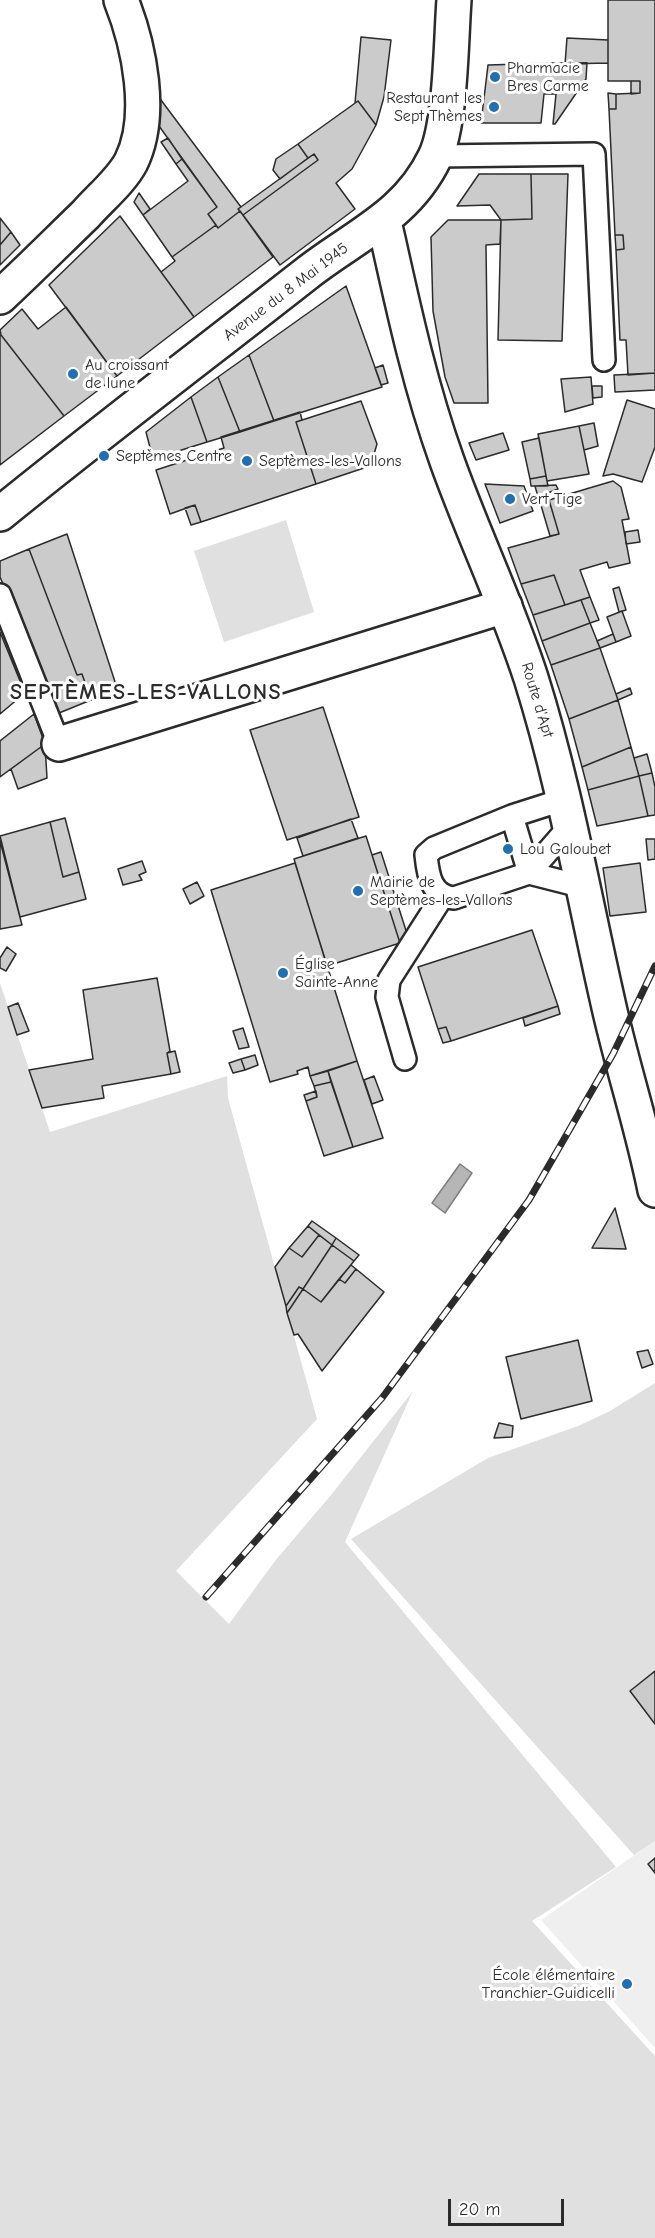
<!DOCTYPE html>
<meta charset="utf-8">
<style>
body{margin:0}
#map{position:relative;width:655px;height:2238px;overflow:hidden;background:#fff;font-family:"Comic Neue",sans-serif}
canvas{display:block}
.scale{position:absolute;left:448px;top:2199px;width:116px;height:27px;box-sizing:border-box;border:3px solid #2b2b2b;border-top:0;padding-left:8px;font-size:18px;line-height:21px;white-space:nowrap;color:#2b2b2b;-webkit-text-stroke:4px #fff;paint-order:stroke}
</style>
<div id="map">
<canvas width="655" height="2238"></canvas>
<div class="scale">20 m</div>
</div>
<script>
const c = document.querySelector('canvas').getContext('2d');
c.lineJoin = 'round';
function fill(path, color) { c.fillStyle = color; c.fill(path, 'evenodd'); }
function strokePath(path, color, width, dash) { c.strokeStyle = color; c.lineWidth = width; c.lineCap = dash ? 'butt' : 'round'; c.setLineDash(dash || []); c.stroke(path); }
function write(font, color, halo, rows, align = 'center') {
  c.font = font + ' "Comic Neue",sans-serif'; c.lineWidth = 6; c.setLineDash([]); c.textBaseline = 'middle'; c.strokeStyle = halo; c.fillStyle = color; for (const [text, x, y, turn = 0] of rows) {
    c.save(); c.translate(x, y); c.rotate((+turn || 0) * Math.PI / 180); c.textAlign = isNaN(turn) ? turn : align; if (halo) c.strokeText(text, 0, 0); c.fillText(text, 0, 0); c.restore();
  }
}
const built = new Path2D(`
 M 655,1841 L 655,2048 L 541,1920 Z`);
const green = new Path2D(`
 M 286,520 L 314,612 L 224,642 L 194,551 Z
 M 0,983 L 50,1132 L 227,1076 L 228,1098 L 317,1419 L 176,1571 L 229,1624 L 275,1561 L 331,1495 L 413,1391 L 345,1542 L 616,1867 L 532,1921 L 655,2056 L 655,2238 L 0,2238 Z
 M 655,1383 L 655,1671 L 630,1691 L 655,1724 L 655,1841 L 634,1855 L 351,1539 L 488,1458 L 578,1426 L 610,1411 Z`);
const water = new Path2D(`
 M 460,1164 L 472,1173 L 445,1213 L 432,1203 Z`);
const building = new Path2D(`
 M 608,0 L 655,0 L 655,373 L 628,375 L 626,340 L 620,340 L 616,250 L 624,249 L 623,235 L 615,235 L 609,109 L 616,109 L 616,94 L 640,93 L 640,81 L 608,81 Z
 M 361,37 L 391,40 L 384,97 L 376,125 L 358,101 L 355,103 Z
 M 567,38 L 608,40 L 608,63 L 565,64 Z
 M 554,63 L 587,63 L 586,79 L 555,124 L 553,124 L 556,94 L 544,94 L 541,123 L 481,123 L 488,65 Z
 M 631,81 L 640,81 L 640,93 L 631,94 Z
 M 608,93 L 616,94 L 616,109 L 609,109 Z
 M 158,96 L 241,207 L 238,209 L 240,211 L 218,228 L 208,214 L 217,207 L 159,126 Z
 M 358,101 L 376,125 L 352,169 L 336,183 L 355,209 L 280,265 L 243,215 L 318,160 L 314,154 L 308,158 L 298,144 Z
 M 168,138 L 182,159 L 176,164 L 161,142 Z
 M 298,144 L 308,158 L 280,179 L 273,170 L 276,159 Z
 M 314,154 L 318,160 L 243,215 L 238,209 Z
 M 182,159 L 217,207 L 208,214 L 216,225 L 172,257 L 143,215 L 188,181 L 176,164 Z
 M 479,174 L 531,174 L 532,219 L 501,220 L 490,205 L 457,206 Z
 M 531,174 L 568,174 L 562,341 L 498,340 L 501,220 L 532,219 Z
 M 139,193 L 150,209 L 143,215 L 134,202 Z
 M 240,211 L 273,257 L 194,317 L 161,272 L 175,261 L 172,257 L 216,225 L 218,228 Z
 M 120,216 L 194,317 L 117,376 L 49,285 Z
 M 0,218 L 11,232 L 0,245 Z
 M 448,220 L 501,220 L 500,244 L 486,245 L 488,403 L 454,403 L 445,377 L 433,311 L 431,237 Z
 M 11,232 L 20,245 L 0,265 L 0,245 Z
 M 615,235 L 623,235 L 624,249 L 616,250 Z
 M 346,286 L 382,387 L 274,421 L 249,355 Z
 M 66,307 L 117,376 L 64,416 L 1,335 L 0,330 L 22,309 L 38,329 Z
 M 1,335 L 64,416 L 0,465 L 0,336 Z
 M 249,355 L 274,421 L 240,432 L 218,377 Z
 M 383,365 L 388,383 L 381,385 L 375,368 Z
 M 655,373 L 655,390 L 615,392 L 614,375 Z
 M 218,377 L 240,432 L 207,442 L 191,397 Z
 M 591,377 L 593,404 L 565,412 L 561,379 Z
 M 592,386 L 602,386 L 602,397 L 593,398 Z
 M 191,397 L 207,442 L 153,459 L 146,432 Z
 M 627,400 L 655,409 L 655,447 L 642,482 L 613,474 L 603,476 Z
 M 361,401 L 377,444 L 372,461 L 364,468 L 316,484 L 296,422 Z
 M 300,412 L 302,420 L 296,422 L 316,484 L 201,522 L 195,505 L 170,514 L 156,470 L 224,448 L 221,437 Z
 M 594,423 L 598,446 L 584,450 L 579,426 Z
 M 579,426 L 589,474 L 547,481 L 538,434 Z
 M 503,433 L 509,450 L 476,460 L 469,443 Z
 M 539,438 L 546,476 L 530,479 L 522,442 Z
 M 546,476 L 548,486 L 531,486 L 530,479 Z
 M 613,481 L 621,487 L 629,519 L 622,520 L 630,563 L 609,568 L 607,562 L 580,570 L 590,597 L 565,605 L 554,575 L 521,584 L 508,548 L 559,534 L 549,500 Z
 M 485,484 L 524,486 L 533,511 L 500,523 Z
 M 556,485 L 558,489 L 538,497 L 535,486 Z
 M 549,500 L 559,534 L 550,536 L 540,502 Z
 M 195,505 L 201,522 L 191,525 L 185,508 Z
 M 638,530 L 640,542 L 626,544 L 625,532 Z
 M 67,534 L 118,691 L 91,700 L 82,674 L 77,675 L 29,549 Z
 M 29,549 L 77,675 L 82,674 L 91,700 L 59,713 L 0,577 L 0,561 Z
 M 554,575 L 565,605 L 533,615 L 521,584 Z
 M 619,587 L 626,610 L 619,612 L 613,589 Z
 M 590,597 L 599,620 L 590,623 L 581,600 Z
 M 581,600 L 590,623 L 542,641 L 533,615 Z
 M 622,611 L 631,636 L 616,642 L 607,617 Z
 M 590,623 L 600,648 L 551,665 L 542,641 Z
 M 0,632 L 25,693 L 0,714 Z
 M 613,634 L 616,642 L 600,648 L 597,641 Z
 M 600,648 L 618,700 L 569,719 L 551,665 Z
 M 630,688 L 632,694 L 618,700 L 616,694 Z
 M 618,700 L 631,747 L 582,767 L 569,719 Z
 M 323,707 L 359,817 L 287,840 L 250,730 Z
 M 34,714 L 45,744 L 0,777 L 0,741 Z
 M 45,744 L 47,778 L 18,789 L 11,769 Z
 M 631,747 L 639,776 L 588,790 L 582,767 Z
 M 647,754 L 652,773 L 639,776 L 634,758 Z
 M 652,773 L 655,787 L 655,815 L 648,816 L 639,776 Z
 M 639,776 L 648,816 L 597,826 L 588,790 Z
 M 65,818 L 79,872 L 63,877 L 50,822 Z
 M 351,819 L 358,838 L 303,856 L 297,838 Z
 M 50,822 L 63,877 L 79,872 L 86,899 L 20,917 L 0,836 Z
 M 366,836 L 400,943 L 327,966 L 294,859 Z
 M 646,839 L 655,839 L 655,859 L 648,860 Z
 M 0,841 L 22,925 L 0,929 Z
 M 381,852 L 409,940 L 400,943 L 372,855 Z
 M 142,861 L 146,872 L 139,875 L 142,880 L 123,885 L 118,869 Z
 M 295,863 L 357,1061 L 310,1076 L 308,1067 L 297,1071 L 298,1074 L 270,1082 L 211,890 Z
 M 640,863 L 646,912 L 610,916 L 603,868 Z
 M 197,882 L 204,896 L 190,904 L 183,889 Z
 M 532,930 L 558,1006 L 451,1041 L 446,1027 L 438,1029 L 418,967 Z
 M 7,947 L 16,954 L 6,971 L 0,968 L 0,958 Z
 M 157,978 L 170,1051 L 167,1053 L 171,1074 L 102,1086 L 104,1098 L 42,1108 L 29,1070 L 93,1059 L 83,990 Z
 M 18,1003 L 29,1031 L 17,1035 L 8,1007 Z
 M 558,1006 L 560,1014 L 525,1026 L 523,1018 Z
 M 446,1027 L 451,1041 L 443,1043 L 438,1029 Z
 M 243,1028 L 249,1047 L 239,1049 L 233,1031 Z
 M 175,1051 L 180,1072 L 171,1074 L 167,1053 Z
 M 255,1055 L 258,1065 L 245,1070 L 241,1059 Z
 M 241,1059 L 245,1070 L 233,1073 L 229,1063 Z
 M 357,1061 L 383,1138 L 353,1147 L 328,1071 Z
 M 328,1071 L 331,1082 L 314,1086 L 310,1076 Z
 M 374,1076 L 383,1100 L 372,1104 L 364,1080 Z
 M 331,1082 L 353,1147 L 324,1156 L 306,1101 L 317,1097 L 314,1086 Z
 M 316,1091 L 317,1097 L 306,1101 L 304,1095 Z
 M 615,1208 L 626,1249 L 592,1248 L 596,1241 Z
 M 312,1221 L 336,1238 L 332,1245 L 308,1226 Z
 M 308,1226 L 319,1235 L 302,1257 L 289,1248 Z
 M 319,1235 L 332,1245 L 303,1289 L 299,1287 L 286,1306 L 275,1267 L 289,1248 L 302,1257 Z
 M 336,1238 L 359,1255 L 354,1261 L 332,1245 Z
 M 332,1245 L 354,1261 L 321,1302 L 303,1289 Z
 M 351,1265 L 356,1269 L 345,1283 L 339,1279 Z
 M 356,1269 L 384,1292 L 322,1371 L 298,1334 L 294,1335 L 287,1313 L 303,1289 L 321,1302 L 339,1279 L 345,1283 Z
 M 299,1287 L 303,1289 L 287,1313 L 286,1306 Z
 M 578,1340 L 592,1401 L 521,1419 L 506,1357 Z
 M 648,1350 L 653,1364 L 642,1368 L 637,1352 Z
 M 499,1423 L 513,1426 L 512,1437 L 494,1438 Z
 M 655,1671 L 655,1724 L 630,1691 Z
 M 655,1858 L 655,1873 L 648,1864 Z`);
const lane = new Path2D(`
 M 436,156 L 594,154 L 604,360
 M 0,595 L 59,744
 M 562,800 L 512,816 L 434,848 L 426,855 C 428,875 431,896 454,898 L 529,873 L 569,827
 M 512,816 L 529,873
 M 529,873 L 584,887
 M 405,1059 L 387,997 L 389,980 L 442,897`);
const street = new Path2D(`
 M 0,297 C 29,270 57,242 86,214 C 100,198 121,181 131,162 C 154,116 139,45 121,0
 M 59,744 L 505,606`);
const secondary = new Path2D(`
 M 384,221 C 402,302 419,383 447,461 C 473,534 507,604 531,678 C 564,783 583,892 607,998 C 621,1063 642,1125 655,1190
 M 0,514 C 101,432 204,354 306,274 C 354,236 407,216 435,157 C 451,124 451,40 454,0`);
const rail = new Path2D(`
 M 206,1597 L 382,1398 L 529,1200 L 613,1054 L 655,966`);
const markers = [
 [495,77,6,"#1f6fb2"],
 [494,107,6,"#1f6fb2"],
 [73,374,6,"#1f6fb2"],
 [104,456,6,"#1f6fb2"],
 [247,461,6,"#1f6fb2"],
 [510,499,6,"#1f6fb2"],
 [508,849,6,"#1f6fb2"],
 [358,891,6,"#1f6fb2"],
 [283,973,6,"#1f6fb2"],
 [627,1984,6,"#1f6fb2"]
];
const poiNames = [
 ["Pharmacie",507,68],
 ["Bres Carme",507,86],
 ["Restaurant les",482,98,"right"],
 ["Sept Thèmes",482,116,"right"],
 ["Au croissant",85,365],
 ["de lune",85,383],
 ["Septèmes Centre",116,456],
 ["Septèmes-les-Vallons",259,461],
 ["Vert Tige",522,499],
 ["Lou Galoubet",520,849],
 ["Mairie de",370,882],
 ["Septèmes-les-Vallons",370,900],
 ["Église",295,964],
 ["Sainte-Anne",295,982],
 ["École élémentaire",615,1975,"right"],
 ["Tranchier-Guidicelli",615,1993,"right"]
];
const streetNames = [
 ["Avenue du 8 Mai 1945",286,292,-37],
 ["Route d'Apt",537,700,73]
];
const districtNames = [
 ["SEPTÈMES-LES-VALLONS",146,693]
];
fill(built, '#efefef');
fill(green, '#e0e0e0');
fill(water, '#b6b6b6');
strokePath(water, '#7e7e7e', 1.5);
fill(building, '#cbcbcb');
strokePath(building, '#2b2b2b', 1.5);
strokePath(lane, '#2b2b2b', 26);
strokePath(street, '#2b2b2b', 38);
strokePath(secondary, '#2b2b2b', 38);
strokePath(lane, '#fff', 21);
strokePath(street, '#fff', 33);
strokePath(secondary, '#fff', 33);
strokePath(rail, '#2b2b2b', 7);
strokePath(rail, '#fff', 4.5, [14]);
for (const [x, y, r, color] of markers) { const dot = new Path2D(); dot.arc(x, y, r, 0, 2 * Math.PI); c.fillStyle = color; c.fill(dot); strokePath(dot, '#fff', 2); }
write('16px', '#2b2b2b', '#fff', poiNames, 'left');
write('16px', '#2b2b2b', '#fff', streetNames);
c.letterSpacing = '1.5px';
write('bold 22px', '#2b2b2b', '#fff', districtNames);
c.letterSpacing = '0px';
</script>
